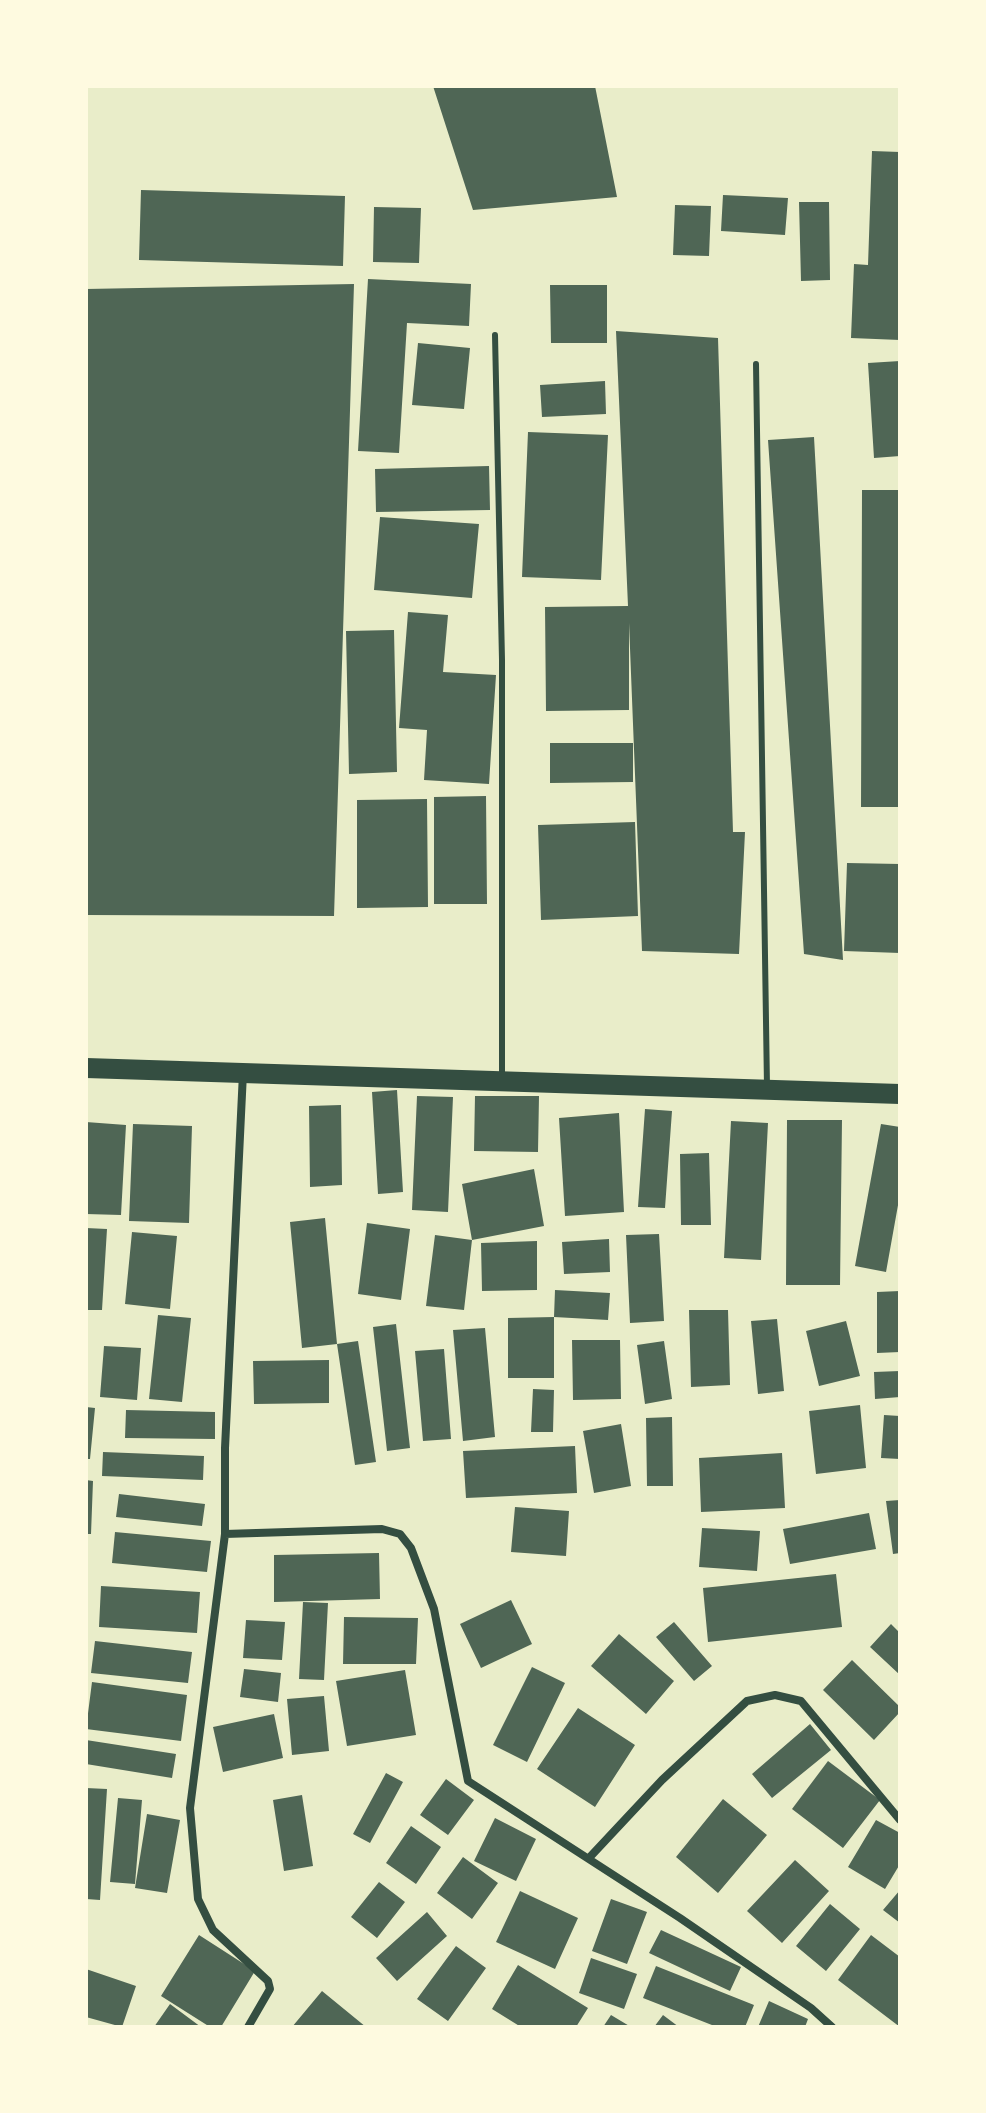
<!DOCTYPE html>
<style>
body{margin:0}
#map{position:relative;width:986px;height:2113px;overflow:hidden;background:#e9edc9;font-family:"Fira Sans Condensed",sans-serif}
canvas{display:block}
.frame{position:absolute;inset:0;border:88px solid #fefae0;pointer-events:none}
</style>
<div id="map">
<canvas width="986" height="2113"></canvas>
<div class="frame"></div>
</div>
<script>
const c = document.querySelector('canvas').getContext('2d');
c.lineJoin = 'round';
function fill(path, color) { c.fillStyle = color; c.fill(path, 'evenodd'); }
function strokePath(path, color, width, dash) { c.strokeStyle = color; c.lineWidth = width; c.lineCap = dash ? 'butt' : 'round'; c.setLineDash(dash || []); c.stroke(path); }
const building = new Path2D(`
 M 433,86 L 595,86 L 617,197 L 473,210 Z
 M 872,151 L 900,152 L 900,340 L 851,338 L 854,264 L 868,265 Z
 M 141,190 L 345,196 L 343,266 L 139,260 Z
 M 723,195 L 788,198 L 785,235 L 721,231 Z
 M 799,202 L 829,202 L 830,280 L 801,281 Z
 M 675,205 L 711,206 L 709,256 L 673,255 Z
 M 374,207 L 421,208 L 419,263 L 373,262 Z
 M 368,279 L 471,284 L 469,326 L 407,323 L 399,453 L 358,451 Z
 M 354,284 L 334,916 L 86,915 L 86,289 Z
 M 550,285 L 607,285 L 607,343 L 551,343 Z
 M 616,331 L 718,338 L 733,832 L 745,832 L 739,954 L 642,951 L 629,623 L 629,710 L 546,711 L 545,607 L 628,606 Z
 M 418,343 L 470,348 L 464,409 L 412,405 Z
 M 900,361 L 900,456 L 874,458 L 868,363 Z
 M 605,381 L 606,414 L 542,417 L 540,385 Z
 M 528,432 L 608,435 L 601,580 L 522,577 Z
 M 814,437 L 843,960 L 804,954 L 768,440 Z
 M 489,466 L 490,510 L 376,512 L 375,469 Z
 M 862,490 L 900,490 L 898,807 L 861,807 Z
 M 380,517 L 479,524 L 472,598 L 374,590 Z
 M 408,612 L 448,615 L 443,672 L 496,675 L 489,784 L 424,780 L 427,730 L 399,728 Z
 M 394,630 L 397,772 L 349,774 L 346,631 Z
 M 550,743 L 633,743 L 633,782 L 550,783 Z
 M 486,796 L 487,904 L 434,904 L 434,797 Z
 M 427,799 L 428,907 L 357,908 L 357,800 Z
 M 635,822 L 638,916 L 541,920 L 538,825 Z
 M 847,863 L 900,864 L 900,953 L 844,951 Z
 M 397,1090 L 403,1192 L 378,1194 L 372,1092 Z
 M 417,1096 L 453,1097 L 448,1212 L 412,1210 Z
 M 475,1096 L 539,1096 L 538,1152 L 474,1151 Z
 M 341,1105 L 342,1185 L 310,1187 L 309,1106 Z
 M 645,1109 L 672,1111 L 665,1208 L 638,1207 Z
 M 619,1113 L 624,1212 L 565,1216 L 559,1118 Z
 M 787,1120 L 842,1120 L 840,1285 L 786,1285 Z
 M 731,1121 L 768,1123 L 761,1260 L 724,1258 Z
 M 86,1122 L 126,1125 L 121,1215 L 86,1214 Z
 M 133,1124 L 192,1126 L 189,1223 L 129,1221 Z
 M 881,1124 L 900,1127 L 900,1194 L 886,1272 L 855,1266 Z
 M 709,1153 L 711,1225 L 681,1225 L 680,1154 Z
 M 534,1169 L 544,1226 L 472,1240 L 464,1310 L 426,1306 L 435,1235 L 472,1240 L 462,1184 Z
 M 325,1218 L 337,1344 L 302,1348 L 290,1222 Z
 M 367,1223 L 410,1229 L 401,1300 L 358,1294 Z
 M 86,1228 L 107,1229 L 102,1310 L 86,1310 Z
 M 132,1232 L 177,1236 L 170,1309 L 125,1304 Z
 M 659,1234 L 664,1321 L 630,1323 L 626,1235 Z
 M 609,1239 L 610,1272 L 564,1274 L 562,1242 Z
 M 537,1241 L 537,1290 L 482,1291 L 481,1243 Z
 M 555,1290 L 610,1293 L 608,1320 L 554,1317 L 554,1378 L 508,1378 L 508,1318 L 554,1317 Z
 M 900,1291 L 900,1352 L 877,1353 L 877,1292 Z
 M 689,1310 L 728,1310 L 730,1385 L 691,1387 Z
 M 158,1315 L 191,1318 L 182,1402 L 149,1399 Z
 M 777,1319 L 784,1391 L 758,1394 L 751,1321 Z
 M 846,1321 L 860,1376 L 819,1386 L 806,1331 Z
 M 396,1324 L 410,1448 L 387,1451 L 373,1327 Z
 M 485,1328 L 495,1437 L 463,1441 L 453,1330 Z
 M 572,1340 L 620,1340 L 621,1399 L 573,1400 Z
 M 358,1341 L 376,1462 L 355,1465 L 337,1344 Z
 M 664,1341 L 672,1399 L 645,1404 L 637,1345 Z
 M 104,1346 L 141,1348 L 137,1400 L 100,1397 Z
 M 444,1349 L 451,1439 L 423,1441 L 415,1351 Z
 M 329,1360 L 329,1403 L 254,1404 L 253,1361 Z
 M 900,1371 L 900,1397 L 875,1399 L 874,1372 Z
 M 533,1389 L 554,1390 L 553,1432 L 531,1432 Z
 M 860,1405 L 866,1468 L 816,1474 L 809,1411 Z
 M 86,1407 L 95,1408 L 90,1459 L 86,1459 Z
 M 126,1410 L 215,1412 L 215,1439 L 125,1438 Z
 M 884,1415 L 900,1416 L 900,1459 L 881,1458 Z
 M 672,1417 L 673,1486 L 647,1486 L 646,1418 Z
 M 621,1424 L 631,1486 L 594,1493 L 583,1431 Z
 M 575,1446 L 577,1493 L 466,1498 L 463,1451 Z
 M 103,1452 L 204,1456 L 203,1480 L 102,1476 Z
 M 782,1453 L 785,1508 L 701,1512 L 699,1458 Z
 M 86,1480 L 93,1481 L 91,1534 L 86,1534 Z
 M 119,1494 L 205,1504 L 202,1526 L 116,1517 Z
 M 900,1500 L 900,1553 L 893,1554 L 886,1501 Z
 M 515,1507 L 569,1511 L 566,1556 L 511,1552 Z
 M 869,1513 L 876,1549 L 790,1564 L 783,1529 Z
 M 702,1528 L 760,1531 L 757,1571 L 699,1567 Z
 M 115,1532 L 211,1541 L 207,1572 L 112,1563 Z
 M 379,1553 L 380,1599 L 274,1602 L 274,1555 Z
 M 836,1574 L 842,1627 L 708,1642 L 703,1588 Z
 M 101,1586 L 200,1592 L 197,1633 L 99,1627 Z
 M 511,1600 L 532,1644 L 481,1668 L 460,1624 Z
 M 303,1602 L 328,1603 L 324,1680 L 299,1679 Z
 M 344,1617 L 418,1618 L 416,1664 L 343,1664 Z
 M 246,1620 L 285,1622 L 282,1660 L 243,1658 Z
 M 674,1622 L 712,1666 L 694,1681 L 656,1637 Z
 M 891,1624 L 900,1633 L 900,1675 L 870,1647 Z
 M 619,1634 L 674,1681 L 646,1714 L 591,1666 Z
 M 95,1641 L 192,1652 L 188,1683 L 91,1673 Z
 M 852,1660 L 900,1707 L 900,1712 L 874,1740 L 823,1690 Z
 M 532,1667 L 565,1683 L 527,1762 L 493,1745 Z
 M 244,1669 L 281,1673 L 278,1702 L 240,1697 Z
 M 405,1670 L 416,1735 L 347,1746 L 336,1681 Z
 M 92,1682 L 187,1695 L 181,1741 L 86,1729 Z
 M 324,1696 L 329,1751 L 292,1755 L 287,1699 Z
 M 578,1708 L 635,1745 L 595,1807 L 537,1769 Z
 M 274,1714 L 283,1758 L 223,1772 L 213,1727 Z
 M 810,1724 L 831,1750 L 772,1798 L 752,1774 Z
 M 86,1740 L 176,1754 L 172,1778 L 86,1764 Z
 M 828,1761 L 880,1800 L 843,1848 L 792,1809 Z
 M 386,1773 L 403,1782 L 370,1843 L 353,1834 Z
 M 446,1779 L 474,1800 L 448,1835 L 420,1815 Z
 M 86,1788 L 107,1789 L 100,1900 L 86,1899 Z
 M 302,1795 L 313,1866 L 284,1871 L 273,1800 Z
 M 118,1798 L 142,1800 L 135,1884 L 110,1882 Z
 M 723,1799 L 767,1835 L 718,1893 L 676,1857 Z
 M 147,1814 L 180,1820 L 167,1893 L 135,1888 Z
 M 495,1818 L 536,1839 L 516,1881 L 474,1861 Z
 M 876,1820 L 900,1833 L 900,1864 L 885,1889 L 848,1867 Z
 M 411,1826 L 441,1847 L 416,1884 L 386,1863 Z
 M 463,1857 L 498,1883 L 472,1919 L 437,1893 Z
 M 795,1860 L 829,1891 L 782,1943 L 747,1911 Z
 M 379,1882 L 405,1902 L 377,1938 L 351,1917 Z
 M 900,1890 L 900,1923 L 883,1910 Z
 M 520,1891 L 578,1918 L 555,1969 L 496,1942 Z
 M 611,1899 L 647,1912 L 627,1964 L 592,1951 Z
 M 830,1904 L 860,1929 L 826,1971 L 796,1946 Z
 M 427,1912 L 447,1936 L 397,1981 L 376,1958 Z
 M 661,1930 L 741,1967 L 730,1991 L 649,1953 Z
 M 199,1935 L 255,1971 L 221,2027 L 210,2027 L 161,1996 Z
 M 871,1935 L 900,1957 L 900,2027 L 838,1980 Z
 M 456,1946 L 486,1968 L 448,2021 L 417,1999 Z
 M 591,1958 L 637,1974 L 624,2009 L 579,1993 Z
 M 518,1965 L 588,2008 L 576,2027 L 521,2027 L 492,2009 Z
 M 656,1966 L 754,2005 L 745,2027 L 717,2027 L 643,1998 Z
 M 86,1969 L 136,1986 L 122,2027 L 86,2017 Z
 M 322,1991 L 366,2027 L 292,2027 Z
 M 769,2001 L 808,2019 L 805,2027 L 758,2027 Z
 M 170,2004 L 201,2027 L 154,2027 Z
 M 611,2015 L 631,2027 L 603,2027 Z
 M 663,2015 L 679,2027 L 654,2027 Z`);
const service = new Path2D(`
 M 495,335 L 502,660 L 502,1077
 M 756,364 L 767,1087`);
const minor = new Path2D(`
 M 243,1073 L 225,1448 L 225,1534 L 190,1808 L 198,1899 L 213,1930 L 268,1981 L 270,1989 L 248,2027
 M 225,1534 L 382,1529 L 400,1534 L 411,1548 L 434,1609 L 468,1781 L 680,1918 L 811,2008 L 832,2027
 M 589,1858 L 662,1780 L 747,1701 L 775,1695 L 801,1701 L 900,1820`);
const primary = new Path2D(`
 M 86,1068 L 900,1094`);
fill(building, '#4f6655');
strokePath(service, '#344e41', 6);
strokePath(minor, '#344e41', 8);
strokePath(primary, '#344e41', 20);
</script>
